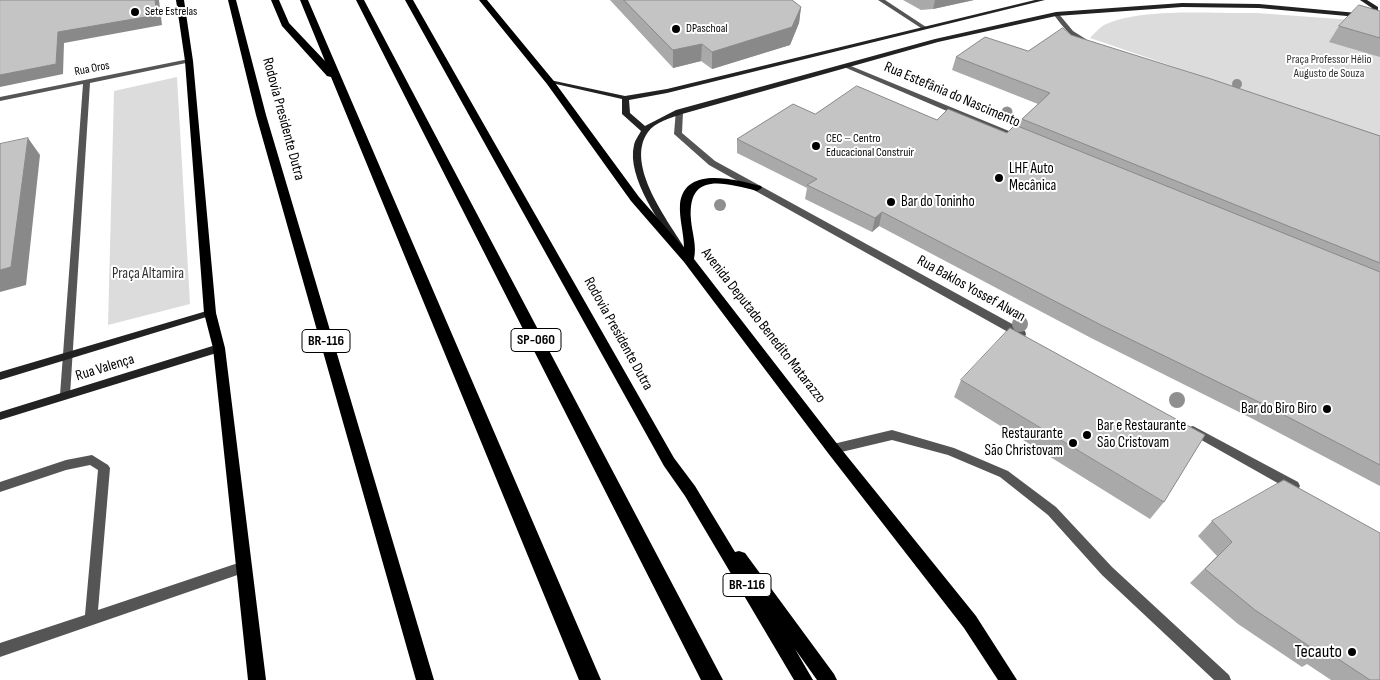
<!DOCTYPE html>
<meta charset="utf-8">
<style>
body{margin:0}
canvas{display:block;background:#fff}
</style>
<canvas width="1380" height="680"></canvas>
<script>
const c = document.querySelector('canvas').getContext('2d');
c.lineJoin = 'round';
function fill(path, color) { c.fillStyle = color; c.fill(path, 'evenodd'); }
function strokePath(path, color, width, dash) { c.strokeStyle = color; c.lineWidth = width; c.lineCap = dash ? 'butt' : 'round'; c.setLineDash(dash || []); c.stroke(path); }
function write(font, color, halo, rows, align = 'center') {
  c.font = font + ' "Sofia Sans Condensed",sans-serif'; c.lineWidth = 4; c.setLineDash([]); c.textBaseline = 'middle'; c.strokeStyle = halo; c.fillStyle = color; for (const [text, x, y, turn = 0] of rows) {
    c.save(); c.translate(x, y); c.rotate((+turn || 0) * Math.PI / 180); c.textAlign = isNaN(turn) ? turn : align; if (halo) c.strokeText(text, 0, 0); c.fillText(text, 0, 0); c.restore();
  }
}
const green = new Path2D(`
 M 1257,13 L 1380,22 L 1380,137 L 1090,38 C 1094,34 1099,28 1104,25 C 1141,7 1215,14 1257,13 Z
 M 177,77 L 190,304 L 108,325 L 114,91 Z`);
const lane = new Path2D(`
 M 892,430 L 954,448 L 1008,471 L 1056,507 L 1112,567 L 1229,675 L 1231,680 L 1214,680 L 1102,575 L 1048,515 L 1000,477 L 948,455 L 892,440 L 833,454 L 829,452 L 827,449 L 829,446 L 833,444 Z
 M 92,455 L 108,465 L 110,468 L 98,610 L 244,561 L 249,563 L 250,567 L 249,571 L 0,657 L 0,643 L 85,615 L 98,470 L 90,465 L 66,470 L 0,492 L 0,482 L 66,460 Z`);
const street = new Path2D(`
 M 878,0 L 885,0 L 926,27 L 921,28 Z
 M 1054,13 L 1058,13 L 1073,31 L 1092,43 L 1092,45 C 1078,46 1062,26 1054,15 Z
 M 189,59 L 191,60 L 191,62 L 90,83 L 70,395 L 69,398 L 61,398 L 60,395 L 83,84 L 0,101 L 0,97 Z
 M 846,64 L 1009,131 L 1010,133 L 1006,135 L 1003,135 L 844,67 L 843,66 Z
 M 676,110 L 683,112 L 682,133 L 715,161 L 1025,331 L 1026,334 L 1025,337 L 1017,337 L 709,165 L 674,134 Z
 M 1193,426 L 1298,482 L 1300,486 L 1298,490 L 1294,491 L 1290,490 L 1189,433 L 1187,430 L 1189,427 Z`);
const secondary = new Path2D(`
 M 1035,0 L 1045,0 L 667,93 L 629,100 L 630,113 L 645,126 L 676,110 L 935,39 L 1056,12 L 1182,3 L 1259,4 L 1368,14 L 1372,10 L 1372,8 L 1360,0 L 1367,0 L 1378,7 L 1378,11 L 1374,15 L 1380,15 L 1380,19 L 1259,8 L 1182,7 L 1056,16 L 938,42 L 682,114 C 671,118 655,122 648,132 C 624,165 669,222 686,250 L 682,253 L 679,252 C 662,225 626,178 634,145 C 635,140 639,135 641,131 L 622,114 L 622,99 L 547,82 L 550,80 L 625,96 L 667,89 Z
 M 210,310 L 215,313 L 213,315 L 0,380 L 0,372 Z
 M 219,344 L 223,345 L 224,348 L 223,351 L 0,420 L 0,412 Z`);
const primary = new Path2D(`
 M 176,0 L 184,0 L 193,61 L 216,313 L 225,348 L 266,680 L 248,680 L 213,348 L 204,313 L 185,61 Z
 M 228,0 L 236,0 L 266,115 L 434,680 L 416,680 L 256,115 Z
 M 405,0 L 413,0 L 674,458 L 695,486 L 735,552 L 739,551 L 745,553 L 834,674 L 837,680 L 817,680 L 795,649 L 813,680 L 794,680 L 685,496 L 664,466 Z
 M 479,0 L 487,0 L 553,80 L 639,197 L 684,248 C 684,233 679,219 680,204 C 685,165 735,180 761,186 L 762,188 L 757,191 C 724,183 687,171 691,220 C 692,233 697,245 694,259 L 838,445 L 976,616 L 1017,680 L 998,680 L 964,628 L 828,453 L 684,262 L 631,201 L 547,84 Z`);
const highway = new Path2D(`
 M 271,0 L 279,0 L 289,23 L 325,61 L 300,0 L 308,0 L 601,680 L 579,680 L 331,77 L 327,76 L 282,26 Z
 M 356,0 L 364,0 L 723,680 L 701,680 Z`);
const trees = [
 [1237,84,5],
 [1007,112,5.5],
 [720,205,6],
 [1020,324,8],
 [1177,400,8]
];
const wall = new Path2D(`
 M 610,0 L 792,0 L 801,7 L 799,23 L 790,45 L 712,69 L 701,61 L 673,68 Z
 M 903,0 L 974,0 L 933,9 L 921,10 Z
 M 1380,11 L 1380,57 L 1329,42 L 1339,26 Z
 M 1071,35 L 1380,136 L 1380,486 L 1251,418 L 1093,339 L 879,226 L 872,232 L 805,199 L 807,188 L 737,153 L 737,139 L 815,114 L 937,120 L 1007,133 L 1019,127 L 1022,119 L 1038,104 L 952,70 L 956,57 L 1028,51 Z
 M 961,380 L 1164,502 L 1150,519 L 954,397 Z
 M 1212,521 L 1380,680 L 1331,680 L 1307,664 L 1302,667 L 1238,624 L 1190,583 L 1217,556 L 1198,536 Z`);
const shadedWall = new Path2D(`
 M 155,0 L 159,0 L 162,25 L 64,43 L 63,74 L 0,87 L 0,75 L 58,32 Z
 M 935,0 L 974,0 L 933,9 Z
 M 801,7 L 799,23 L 790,45 L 712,69 L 712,52 Z
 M 702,44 L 701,61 L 673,68 L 673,50 Z
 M 28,138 L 40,155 L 26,285 L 0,292 L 0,270 Z
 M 882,212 L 879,226 L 872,232 L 875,218 Z`);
const building = new Path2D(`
 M 0,0 L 155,0 L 157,15 L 58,32 L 56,64 L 0,75 Z
 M 624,0 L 792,0 L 801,7 L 792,27 L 712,52 L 702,44 L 673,50 Z
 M 1359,5 L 1380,11 L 1380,38 L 1339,26 Z
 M 1063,28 L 1071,35 L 1211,79 L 1380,136 L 1380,263 L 1022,119 L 1050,93 L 956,57 L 985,37 L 1028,51 Z
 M 857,86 L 937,120 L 948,109 L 1007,133 L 1015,125 L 1380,272 L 1380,465 L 1263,404 L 1101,325 L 882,212 L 875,218 L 807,185 L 817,179 L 737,139 L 793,104 L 815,114 Z
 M 28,138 L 11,267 L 0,270 L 0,144 Z
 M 1010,328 L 1205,435 L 1164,502 L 961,380 Z
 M 1284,480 L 1380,533 L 1380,680 L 1370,680 L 1323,649 L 1321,654 L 1255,610 L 1205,569 L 1232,542 L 1212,521 Z`);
const markers = [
 [135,12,5,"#000"],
 [676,29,5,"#000"],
 [816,146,5,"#000"],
 [999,178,5,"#000"],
 [891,202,5,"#000"],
 [1327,409,5,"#000"],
 [1087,435,5,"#000"],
 [1073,443,5,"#000"],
 [1352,652,5,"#000"]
];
const farPoinames = [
 ["Sete Estrelas",145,12],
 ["DPaschoal",686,29],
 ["CEC – Centro",826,139],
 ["Educacional Construir",826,153]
];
const farParknames = [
 ["Praça Professor Hélio",1329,60],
 ["Augusto de Souza",1329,74]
];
const farStreetnames = [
 ["Rua Oros",92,69,-11]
];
const shields = [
 [536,340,50],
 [326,341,48],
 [747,585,48]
];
const shieldNames = [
 ["SP-060",536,340],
 ["BR-116",326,341],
 ["BR-116",747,585]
];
const streetNames = [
 ["Rua Estefânia do Nascimento",952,95,23],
 ["Rodovia Presidente Dutra",283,119,75],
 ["Rua Baklos Yossef Alwan",971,289,29],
 ["Avenida Deputado Benedito Matarazzo",763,326,52],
 ["Rodovia Presidente Dutra",618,334,61],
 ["Rua Valença",105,368,-17]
];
const poiNames = [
 ["LHF Auto",1009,169],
 ["Mecânica",1009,186],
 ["Bar do Toninho",901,202],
 ["Bar do Biro Biro",1317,409,"right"],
 ["Bar e Restaurante",1097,426],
 ["São Cristovam",1097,443],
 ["Restaurante",1063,434,"right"],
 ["São Christovam",1063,451,"right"]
];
const parkNames = [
 ["Praça Altamira",148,274]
];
const nearPoinames = [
 ["Tecauto",1342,652]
];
fill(green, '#dcdcdc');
fill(lane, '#555');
fill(street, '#555');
fill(secondary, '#222');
fill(primary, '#000');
fill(highway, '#000');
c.fillStyle = '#8f8f8f';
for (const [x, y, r] of trees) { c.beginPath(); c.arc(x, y, r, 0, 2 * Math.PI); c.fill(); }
fill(wall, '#a9a9a9');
fill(shadedWall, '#898989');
fill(building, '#c4c4c4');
strokePath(building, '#898989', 1);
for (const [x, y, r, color] of markers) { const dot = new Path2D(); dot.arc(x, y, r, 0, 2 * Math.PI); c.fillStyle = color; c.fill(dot); strokePath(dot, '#fff', 2); }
write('12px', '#000', '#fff', farPoinames, 'left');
write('12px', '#333', '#fff', farParknames);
write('12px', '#000', '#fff', farStreetnames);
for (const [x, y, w] of shields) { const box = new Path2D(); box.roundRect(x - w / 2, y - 11.5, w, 23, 4); c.fillStyle = '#fff'; c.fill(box); strokePath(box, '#000', 1); }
write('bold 14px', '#000', null, shieldNames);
write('15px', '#000', '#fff', streetNames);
write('15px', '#000', '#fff', poiNames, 'left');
write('15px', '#333', '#fff', parkNames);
write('18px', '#000', '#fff', nearPoinames, 'right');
</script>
